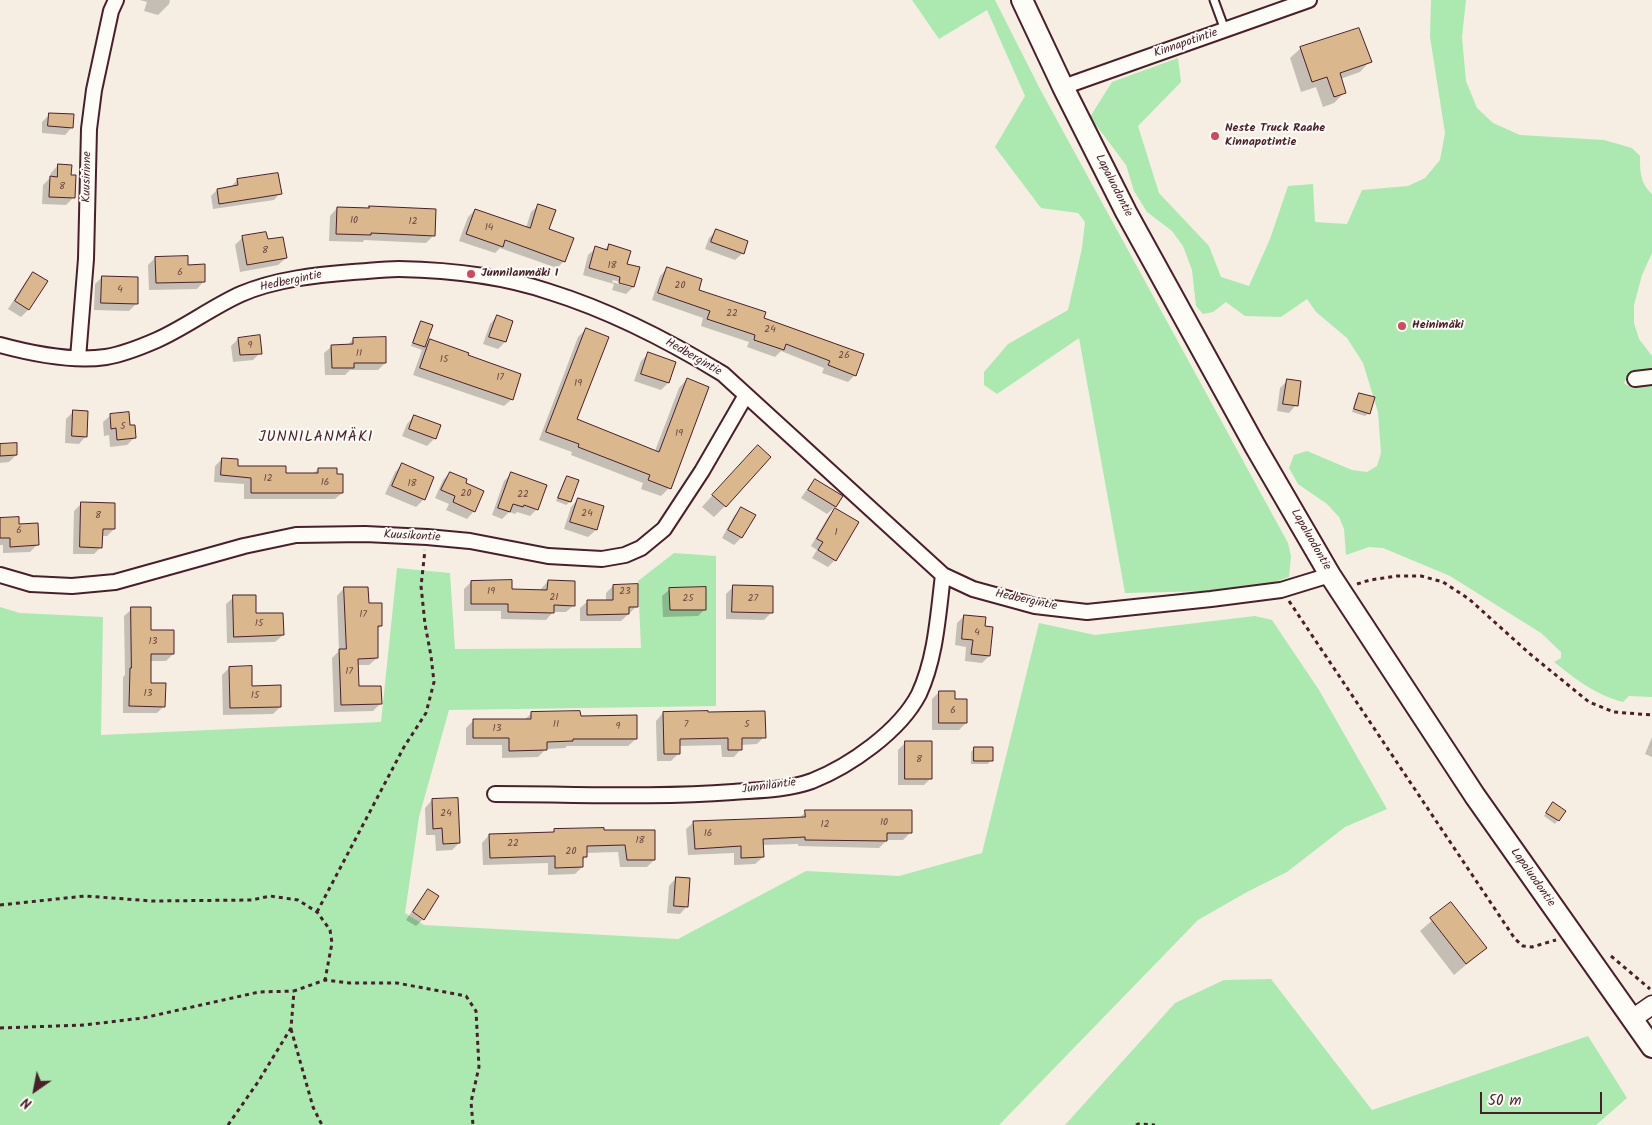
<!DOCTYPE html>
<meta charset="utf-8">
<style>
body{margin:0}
#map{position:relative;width:1652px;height:1125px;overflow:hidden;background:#f6eee2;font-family:Kalam,sans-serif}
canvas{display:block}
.north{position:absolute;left:10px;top:1065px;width:50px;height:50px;-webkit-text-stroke:4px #fdfcf7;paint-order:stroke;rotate:213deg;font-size:14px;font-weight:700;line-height:20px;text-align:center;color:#4a1f2b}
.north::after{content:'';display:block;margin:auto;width:18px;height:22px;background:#4a1f2b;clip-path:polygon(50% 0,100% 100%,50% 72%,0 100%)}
.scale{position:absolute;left:1480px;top:1092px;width:122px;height:22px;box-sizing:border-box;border:2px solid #4a1f2b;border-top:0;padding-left:6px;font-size:15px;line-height:18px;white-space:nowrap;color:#4a1f2b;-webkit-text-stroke:4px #fdfcf7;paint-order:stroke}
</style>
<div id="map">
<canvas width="1652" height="1125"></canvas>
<div class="north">N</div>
<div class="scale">50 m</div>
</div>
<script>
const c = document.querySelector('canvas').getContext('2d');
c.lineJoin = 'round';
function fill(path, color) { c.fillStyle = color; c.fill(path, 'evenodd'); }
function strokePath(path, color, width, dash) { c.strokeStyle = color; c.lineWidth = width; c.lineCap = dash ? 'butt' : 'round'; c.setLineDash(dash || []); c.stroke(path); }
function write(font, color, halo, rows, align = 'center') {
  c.font = font + ' Kalam,sans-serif'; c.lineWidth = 4; c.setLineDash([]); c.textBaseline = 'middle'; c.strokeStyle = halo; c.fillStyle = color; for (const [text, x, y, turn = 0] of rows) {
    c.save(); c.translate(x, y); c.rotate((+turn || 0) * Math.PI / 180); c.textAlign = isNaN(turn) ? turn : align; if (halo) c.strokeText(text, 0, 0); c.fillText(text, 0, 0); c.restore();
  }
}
const green = new Path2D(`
 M 912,0 L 995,0 L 1040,89 L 1288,543 L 1291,556 L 1289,577 L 1252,590 L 1125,593 L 1079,338 L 997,394 L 984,385 L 984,372 L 1008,344 L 1068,310 L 1082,248 L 1085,222 L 1078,213 L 1041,208 L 995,147 L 1025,96 L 987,10 L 939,39 Z
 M 1431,0 L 1466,0 L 1462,37 L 1466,81 L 1477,108 L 1493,123 L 1520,135 L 1604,140 L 1632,148 L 1640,156 C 1640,171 1640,183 1652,194 L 1652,253 L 1642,275 L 1634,305 L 1634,323 L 1639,339 L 1652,356 L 1652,371 L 1628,374 L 1624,383 L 1632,388 L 1652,385 L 1652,697 L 1629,696 L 1623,702 C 1594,694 1577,680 1554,662 L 1561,658 L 1561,652 L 1541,633 L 1450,576 L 1383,548 L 1369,547 L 1346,555 L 1344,529 L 1339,517 L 1327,504 L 1298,484 L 1289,468 L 1294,455 L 1307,451 L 1352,470 L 1367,472 L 1377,466 L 1381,453 L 1378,412 L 1363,363 L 1347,338 L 1316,312 L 1307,299 L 1281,317 L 1245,316 L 1226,302 L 1213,312 L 1203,314 L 1196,306 L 1192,270 L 1183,246 L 1172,231 L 1147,212 L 1134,191 L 1126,165 L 1090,117 L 1112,82 L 1178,58 L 1181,82 L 1138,126 L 1159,193 L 1209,246 L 1221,277 L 1249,286 L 1270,239 L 1288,186 L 1313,184 L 1315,222 L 1347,224 L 1362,190 L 1408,186 L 1425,178 L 1440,160 L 1445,133 L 1430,37 Z
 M 674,553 L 716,556 L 716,706 L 449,710 L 419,817 L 405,913 L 424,925 L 678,939 L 806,871 L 899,876 L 982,853 L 1039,623 L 1095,635 L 1255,616 L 1272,620 L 1319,690 L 1387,809 L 1345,827 L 1287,872 L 1247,892 L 1198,920 L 999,1125 L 0,1125 L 0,607 L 20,613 L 103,617 L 101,735 L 381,722 L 397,568 L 450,573 L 455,649 L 641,648 L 638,581 Z
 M 1271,979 L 1372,1110 L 1588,1036 L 1627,1098 L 1596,1125 L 1065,1125 L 1175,1003 L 1224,980 Z`);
const shadow = new Path2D(`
 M 140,0 L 170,0 L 169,4 L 158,15 L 144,11 L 147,2 Z
 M 1301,48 L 1370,61 L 1360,72 L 1340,79 L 1345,92 L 1334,103 L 1323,107 L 1316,87 L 1301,92 L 1290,58 Z
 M 50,114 L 72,127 L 65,135 L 42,133 L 42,122 Z
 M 58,165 L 70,176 L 73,198 L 66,205 L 42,204 L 43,185 L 50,178 L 51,173 Z
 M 237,180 L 280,193 L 274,200 L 213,209 L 211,196 L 217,190 L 231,187 Z
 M 539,205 L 548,230 L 564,261 L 557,268 L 500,248 L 495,253 L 459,241 L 468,217 L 475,210 L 526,228 L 531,212 Z
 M 369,207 L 433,236 L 426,243 L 364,240 L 363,242 L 329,241 L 330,216 L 337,208 L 367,209 Z
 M 716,231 L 743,253 L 735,260 L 705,249 L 709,238 Z
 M 242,238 L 286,258 L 278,265 L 240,272 L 235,245 Z
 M 609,245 L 626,265 L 633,287 L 626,294 L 612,290 L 614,284 L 583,275 L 588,255 L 596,248 L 604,250 ZM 613,280 L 630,285 L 630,287 L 612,282 Z
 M 155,258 L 187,266 L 204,281 L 197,289 L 149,290 L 148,265 Z
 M 667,268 L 697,291 L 763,319 L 855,375 L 848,382 L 822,373 L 824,368 L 781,351 L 775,357 L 747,347 L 749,342 L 701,326 L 703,318 L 652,300 L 660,276 Z
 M 33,273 L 28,310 L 21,317 L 8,309 L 26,281 Z
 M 102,277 L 136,304 L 129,311 L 94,310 L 95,284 Z
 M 497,316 L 512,321 L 505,342 L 498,349 L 483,344 L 490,324 Z
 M 421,322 L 431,326 L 424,347 L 431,340 L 466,356 L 512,399 L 504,406 L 413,375 L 422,350 L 411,346 L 418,326 Z
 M 586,329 L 576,420 L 655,451 L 679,388 L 687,379 L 708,387 L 669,488 L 661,496 L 641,489 L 643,483 L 571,455 L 572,452 L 539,440 L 578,337 Z
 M 258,337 L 260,353 L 253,360 L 233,362 L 231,346 L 238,339 Z
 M 353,339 L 385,363 L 378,370 L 350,370 L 345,375 L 325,375 L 324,353 L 332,346 L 347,346 Z
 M 648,354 L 668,383 L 661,390 L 634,381 L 641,361 Z
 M 1288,380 L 1296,405 L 1289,413 L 1277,411 L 1280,388 Z
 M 1360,394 L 1369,413 L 1365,416 L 1352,412 L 1356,398 Z
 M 74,411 L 86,436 L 79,444 L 65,443 L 66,419 Z
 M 111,415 L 134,438 L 127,445 L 110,447 L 109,435 L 104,436 L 103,422 Z
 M 414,416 L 435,438 L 427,446 L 402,436 L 407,424 Z
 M 0,445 L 16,455 L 9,462 L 0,463 Z
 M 746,458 L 725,506 L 714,517 L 702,507 Z
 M 222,459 L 237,467 L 284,474 L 312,475 L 318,469 L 336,475 L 342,493 L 335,499 L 244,499 L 244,484 L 214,482 L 215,466 Z
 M 402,465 L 433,478 L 423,500 L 416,507 L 385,494 L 395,472 Z
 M 450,473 L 464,484 L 474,511 L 467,519 L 446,510 L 449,504 L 435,498 L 443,480 Z
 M 511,474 L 537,509 L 530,516 L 517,512 L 515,514 L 509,512 L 502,519 L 492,515 L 504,481 Z
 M 567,477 L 577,481 L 570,502 L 566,505 L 556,501 L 564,481 Z
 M 815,480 L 841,496 L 835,507 L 827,514 L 801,498 L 808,488 Z
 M 578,499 L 603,507 L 596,530 L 588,537 L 564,529 L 571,507 Z
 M 81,504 L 114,529 L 107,536 L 101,536 L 101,547 L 94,554 L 73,554 L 74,511 Z
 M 741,508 L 741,538 L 734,545 L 722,538 L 734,516 Z
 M 835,510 L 835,560 L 828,567 L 812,558 L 817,550 L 811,546 L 828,517 Z
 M 0,520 L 18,525 L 38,544 L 30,552 L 3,553 L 3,545 L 0,545 Z
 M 548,581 L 574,605 L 566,612 L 553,612 L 546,620 L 501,619 L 501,611 L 464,611 L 464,589 L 471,582 L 511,590 L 541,591 L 541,589 Z
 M 613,586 L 637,606 L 621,621 L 580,621 L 580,608 L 588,601 L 606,601 L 606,593 Z
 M 734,586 L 772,612 L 764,620 L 726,619 L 726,594 Z
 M 344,588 L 367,604 L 381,626 L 376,630 L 377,658 L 369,665 L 357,665 L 358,687 L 380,704 L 373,711 L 334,712 L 332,658 L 339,651 L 337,596 Z
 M 670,589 L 705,609 L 698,616 L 663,617 L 662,596 Z
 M 234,597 L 255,615 L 283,635 L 275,642 L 227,643 L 226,604 Z
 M 132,609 L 150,632 L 173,654 L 166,661 L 150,661 L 149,684 L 164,706 L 157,713 L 123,713 L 123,677 L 125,675 L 124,616 Z
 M 964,616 L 984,628 L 989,656 L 982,663 L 965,661 L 966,647 L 955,645 L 957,623 Z
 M 229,668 L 251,687 L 280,707 L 273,714 L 223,715 L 222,675 Z
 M 939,692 L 954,700 L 966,723 L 959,730 L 932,730 L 932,699 Z
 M 532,713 L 579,717 L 636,739 L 628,746 L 567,746 L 565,748 L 546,749 L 538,757 L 502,758 L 502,745 L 466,745 L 466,728 L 474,720 L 524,720 Z
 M 663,713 L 764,737 L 757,744 L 741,745 L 741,749 L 734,757 L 722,757 L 721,745 L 679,746 L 679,753 L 671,761 L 657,761 L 656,721 Z
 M 1652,737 L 1652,757 L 1645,754 Z
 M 906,742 L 931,778 L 924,785 L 898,785 L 898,750 Z
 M 974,748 L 991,760 L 988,764 L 971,764 L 971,752 Z
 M 432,800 L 459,843 L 452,850 L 436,851 L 435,835 L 426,835 L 425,808 Z
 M 1550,807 L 1558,820 L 1555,824 L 1544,816 Z
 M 806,812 L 911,832 L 903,840 L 887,840 L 879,848 L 798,846 L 798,844 L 762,845 L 763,857 L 755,864 L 734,865 L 734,853 L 688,855 L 686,829 L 694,822 L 798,819 Z
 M 555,830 L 603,830 L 654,860 L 647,867 L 620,867 L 618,852 L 586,853 L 586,856 L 582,861 L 582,867 L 575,874 L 548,875 L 548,863 L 483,865 L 482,843 L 489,835 L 552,833 Z
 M 676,878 L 687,906 L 680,914 L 667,913 L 669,886 Z
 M 428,891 L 423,919 L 416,926 L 406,920 L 421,898 Z
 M 1451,904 L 1486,948 L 1454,975 L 1420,931 Z`);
const building = new Path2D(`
 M 1359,28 L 1372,62 L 1340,73 L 1346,93 L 1334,97 L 1327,77 L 1312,82 L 1300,47 Z
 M 49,113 L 74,114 L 73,128 L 48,126 Z
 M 58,164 L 72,165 L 71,175 L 76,175 L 75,198 L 49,197 L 50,176 L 57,177 Z
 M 278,173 L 282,194 L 219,204 L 217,189 L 238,185 L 237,179 Z
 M 538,204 L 556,210 L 549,229 L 574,238 L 565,262 L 505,240 L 503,247 L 466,234 L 475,209 L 530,228 Z
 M 369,206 L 436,209 L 435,236 L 371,233 L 371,235 L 336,234 L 337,207 L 369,208 Z
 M 716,229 L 748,241 L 744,254 L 711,242 Z
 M 266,232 L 268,239 L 283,237 L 287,258 L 247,265 L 242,236 Z
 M 609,244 L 631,251 L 627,264 L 640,267 L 634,287 L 619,283 L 620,277 L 589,268 L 595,246 L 607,250 Z
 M 188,256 L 188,265 L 205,264 L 205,282 L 156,283 L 155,257 Z
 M 667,267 L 702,279 L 699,290 L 766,312 L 764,318 L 864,354 L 856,376 L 828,365 L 830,361 L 786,344 L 784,350 L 754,340 L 755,335 L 707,319 L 710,311 L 658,293 Z
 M 33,272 L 48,281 L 29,310 L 15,301 Z
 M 102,276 L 138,277 L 138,304 L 101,303 Z
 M 497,315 L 513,321 L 506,342 L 489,337 Z
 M 421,321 L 433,325 L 425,347 L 413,343 Z
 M 586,328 L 609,337 L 577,419 L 659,452 L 687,378 L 709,387 L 671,489 L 648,480 L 650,475 L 578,447 L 579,444 L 546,432 Z
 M 260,335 L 262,354 L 240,355 L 238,338 Z
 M 386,337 L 386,363 L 354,363 L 354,368 L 332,368 L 331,345 L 353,344 L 353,338 Z
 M 430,339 L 469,353 L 468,355 L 521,374 L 513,400 L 420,368 Z
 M 648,352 L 676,362 L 669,383 L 641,374 Z
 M 1287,379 L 1301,381 L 1298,406 L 1283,404 Z
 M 1359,393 L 1375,397 L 1370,414 L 1354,409 Z
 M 73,410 L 88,411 L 87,437 L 72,436 Z
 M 129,412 L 130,425 L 135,425 L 136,438 L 117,440 L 116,428 L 111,429 L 110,414 Z
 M 414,415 L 441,425 L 436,439 L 409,429 Z
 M 17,443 L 17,455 L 0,456 L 0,444 Z
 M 758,445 L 771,457 L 726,507 L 712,495 Z
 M 222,458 L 238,459 L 238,466 L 286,466 L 286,473 L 318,473 L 318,468 L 337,468 L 337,474 L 343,474 L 343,493 L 251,493 L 251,478 L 221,475 Z
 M 402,463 L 434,477 L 425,500 L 392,486 Z
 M 450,472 L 467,479 L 466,483 L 484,491 L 475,512 L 453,502 L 455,496 L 441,490 Z
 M 511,472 L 547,485 L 538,510 L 524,505 L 523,507 L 513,504 L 510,512 L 498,508 Z
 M 567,476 L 579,480 L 571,502 L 558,498 Z
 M 815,479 L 843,496 L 836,507 L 808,490 Z
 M 578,498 L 604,506 L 597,530 L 570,522 Z
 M 81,502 L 115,503 L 115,529 L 103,529 L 102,548 L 80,547 Z
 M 741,507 L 756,515 L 742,538 L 728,530 Z
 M 835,508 L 859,522 L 836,561 L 818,550 L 823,542 L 817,539 Z
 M 19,517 L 19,524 L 38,523 L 39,545 L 10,547 L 10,538 L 0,538 L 0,518 Z
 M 512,580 L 512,589 L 547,590 L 548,580 L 575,581 L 575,606 L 554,605 L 554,613 L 508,612 L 508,604 L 471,604 L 471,581 Z
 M 638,584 L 638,607 L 629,607 L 629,614 L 587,615 L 587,600 L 613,600 L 613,585 Z
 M 733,585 L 773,586 L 773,613 L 732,612 Z
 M 344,587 L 368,587 L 369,603 L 382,603 L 382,626 L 378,626 L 378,658 L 358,659 L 359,686 L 381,686 L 382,704 L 341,705 L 339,649 L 346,649 Z
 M 706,587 L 706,610 L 670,610 L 669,588 Z
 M 233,595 L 256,595 L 256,613 L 283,613 L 284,635 L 234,637 Z
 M 131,607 L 151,607 L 151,630 L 174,630 L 174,654 L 151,654 L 151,683 L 166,683 L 165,707 L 129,706 L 130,668 L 131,668 Z
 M 964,615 L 986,617 L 985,626 L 993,627 L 990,656 L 971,654 L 973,640 L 962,639 Z
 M 252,666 L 252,686 L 281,685 L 281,707 L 230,708 L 229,667 Z
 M 939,691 L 955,691 L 955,699 L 967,699 L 967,723 L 939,723 Z
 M 580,711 L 581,716 L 637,715 L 637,739 L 573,739 L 573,741 L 547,742 L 547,750 L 509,751 L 509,738 L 473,738 L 473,719 L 531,719 L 531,712 Z
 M 708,711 L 708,712 L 765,711 L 766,738 L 742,738 L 742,750 L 728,750 L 728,738 L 680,739 L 680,754 L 664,754 L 663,712 Z
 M 905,741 L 932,741 L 932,779 L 905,779 Z
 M 974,747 L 993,747 L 993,761 L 974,761 Z
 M 458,798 L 460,843 L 443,844 L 442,828 L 433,829 L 432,799 Z
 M 1553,802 L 1566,811 L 1559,821 L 1546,813 Z
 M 805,810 L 912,810 L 912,833 L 887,833 L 887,841 L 805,840 L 805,837 L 763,839 L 764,857 L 741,858 L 741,846 L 695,849 L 693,821 L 805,817 Z
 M 604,828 L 604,830 L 655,830 L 655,860 L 627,860 L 625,845 L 587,846 L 587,857 L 583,857 L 583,867 L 555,868 L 555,856 L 490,858 L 489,834 L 554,832 L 554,829 Z
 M 676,877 L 690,878 L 688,907 L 674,906 Z
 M 428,889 L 439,896 L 424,920 L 413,912 Z
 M 1451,902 L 1487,948 L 1466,964 L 1430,918 Z`);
const path = new Path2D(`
 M 1357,584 L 1370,580 L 1397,576 L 1421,576 L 1443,582 L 1469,599 L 1530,654 L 1589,702 L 1614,712 L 1652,715
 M 1289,601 L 1515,939 L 1523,946 L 1532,947 L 1556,940
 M 0,905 L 85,896 L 152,901 L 252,900 L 270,896 L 298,900 L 317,912 L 330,930 L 332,943 L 325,980
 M 317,912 L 404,747 L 426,713 L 434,682 L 431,656 L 425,624 L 421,586 L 425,550
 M 1611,956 L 1650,989
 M 0,1028 L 84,1025 L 143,1018 L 259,992 L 294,991
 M 291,1029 L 313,1107 L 322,1125
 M 228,1125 L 258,1082 L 291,1028 L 294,991 L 325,980 L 350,983 L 397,983 L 466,996 L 476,1011 L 479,1067 L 471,1102 L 473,1125
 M 1136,1125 L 1138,1124 L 1155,1125`);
const service = new Path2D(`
 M 1214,0 L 1225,30`);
const minor = new Path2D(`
 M 1063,87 L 1309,0
 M 0,345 C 33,354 72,362 106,357 C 124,354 141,347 157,340 C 186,327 212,307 241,294 C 276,279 316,275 353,272 C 369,271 384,269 399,269 C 450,270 503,276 550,292 C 611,311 669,341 723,374 L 943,575 L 973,589 L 1035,606 L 1087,612 L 1211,599 L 1281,590 L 1330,575
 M 78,358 L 86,259 L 89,129 L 94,90 L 111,11 L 116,0
 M 1635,379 L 1652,377
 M 0,575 L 31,584 L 72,586 L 115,582 L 244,546 L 296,535 L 365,534 L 427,537 L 470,541 L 548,556 L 602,559 L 625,555 L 641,548 L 664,529 L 702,471 L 746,395
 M 495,794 C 574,794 654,798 733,792 C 759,790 787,790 812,781 C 850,766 900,731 919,694 C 936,657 938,615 943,575`);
const tertiary = new Path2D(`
 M 1632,1019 L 1652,1005`);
const secondary = new Path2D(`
 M 1022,0 L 1063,87 L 1126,212 L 1255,446 L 1330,575 L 1475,796 L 1652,1047`);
const markers = [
 [1215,136,5,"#d1495b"],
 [471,274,5,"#d1495b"],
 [1402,326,5,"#d1495b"]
];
const numberNames = [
 ["8",62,187],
 ["10",354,221],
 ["12",413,222],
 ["14",489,228],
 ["8",265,251],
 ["18",612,266],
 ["6",180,273],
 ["20",680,286],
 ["4",120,290],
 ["22",732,314],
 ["24",770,330],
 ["9",250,346],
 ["11",359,354],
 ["26",844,356],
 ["15",444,360],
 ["17",500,378],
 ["19",578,384],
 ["5",123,427],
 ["19",679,434],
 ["12",268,479],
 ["16",325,483],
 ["18",412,484],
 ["20",466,494],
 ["22",523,495],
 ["24",587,514],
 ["8",98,516],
 ["6",19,531],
 ["1",836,533],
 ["19",491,592],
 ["23",625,592],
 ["21",554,598],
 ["25",688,599],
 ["27",753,599],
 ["17",363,615],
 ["15",259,624],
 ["4",977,633],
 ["13",153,642],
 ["17",349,672],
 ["13",148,694],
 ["15",255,696],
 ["6",953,711],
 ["11",556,725],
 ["7",686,725],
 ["5",747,725],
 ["9",618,727],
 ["13",497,729],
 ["8",919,760],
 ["24",446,814],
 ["10",884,823],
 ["12",825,825],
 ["16",708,834],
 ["18",640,841],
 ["22",513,844],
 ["20",571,852]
];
const streetNames = [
 ["Kinnapotintie",1186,44,-19],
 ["Kuusirinne",88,177,-89],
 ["Lapaluodontie",1113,186,63],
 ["Hedbergintie",291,282,-12],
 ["Hedbergintie",693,358,30],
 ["Kuusikontie",412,537,3],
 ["Lapaluodontie",1310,540,60],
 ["Hedbergintie",1026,601,12],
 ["Junnilantie",769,787,-8],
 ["Lapaluodontie",1532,878,55]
];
const poiNames = [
 ["Neste Truck Raahe",1225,129],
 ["Kinnapotintie",1225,143],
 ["Junnilanmäki I",481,274],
 ["Heinimäki",1412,326]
];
const quarterNames = [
 ["JUNNILANMÄKI",316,438]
];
fill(green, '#abe9b0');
fill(shadow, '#0003');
fill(building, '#dab78c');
strokePath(building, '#4a1f2b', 1);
strokePath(service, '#4a1f2b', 11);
strokePath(minor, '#4a1f2b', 18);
strokePath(tertiary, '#4a1f2b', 21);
strokePath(secondary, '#4a1f2b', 24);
strokePath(path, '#4a1f2b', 3, [4, 4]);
strokePath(service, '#fdfcf7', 7);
strokePath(minor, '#fdfcf7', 14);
strokePath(tertiary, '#fdfcf7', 18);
strokePath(secondary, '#fdfcf7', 20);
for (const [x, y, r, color] of markers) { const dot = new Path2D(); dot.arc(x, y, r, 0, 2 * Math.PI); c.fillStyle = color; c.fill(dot); strokePath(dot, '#fdfcf7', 2); }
write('10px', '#6e4543', null, numberNames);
write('12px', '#4a1f2b', '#fdfcf7', streetNames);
write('bold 12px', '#4a1f2b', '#fdfcf7', poiNames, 'left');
c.letterSpacing = '1px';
write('15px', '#4a1f2b', '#fdfcf7', quarterNames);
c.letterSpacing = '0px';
</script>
